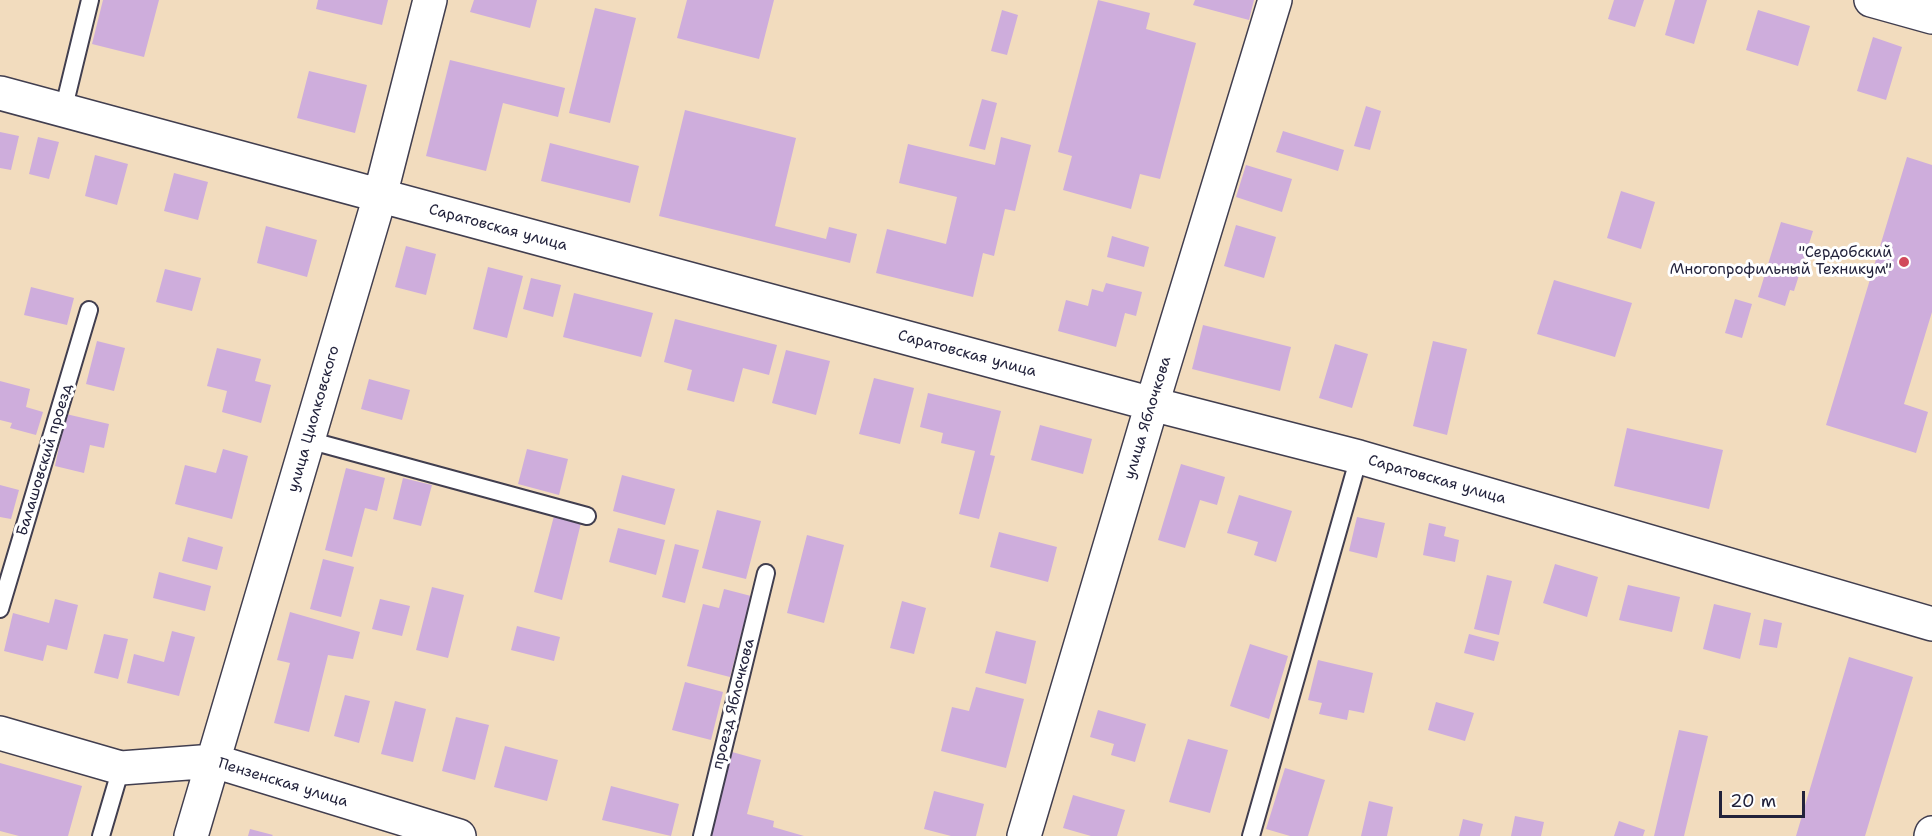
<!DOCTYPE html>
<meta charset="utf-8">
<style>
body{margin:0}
#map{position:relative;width:1932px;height:836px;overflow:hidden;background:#f2dcbe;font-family:"Shantell Sans",sans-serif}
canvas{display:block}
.scale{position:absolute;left:1719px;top:791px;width:86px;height:27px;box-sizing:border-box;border:3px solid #22223b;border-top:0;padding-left:8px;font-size:18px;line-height:21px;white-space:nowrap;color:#22223b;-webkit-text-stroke:4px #fff;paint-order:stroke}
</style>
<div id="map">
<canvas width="1932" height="836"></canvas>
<div class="scale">20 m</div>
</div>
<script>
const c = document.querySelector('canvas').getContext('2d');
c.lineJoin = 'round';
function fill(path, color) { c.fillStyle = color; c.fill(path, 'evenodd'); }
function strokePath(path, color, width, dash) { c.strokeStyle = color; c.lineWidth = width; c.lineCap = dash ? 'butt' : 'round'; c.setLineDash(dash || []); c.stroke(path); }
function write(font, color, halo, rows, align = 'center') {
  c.font = font + ' "Shantell Sans",sans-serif'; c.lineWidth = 6; c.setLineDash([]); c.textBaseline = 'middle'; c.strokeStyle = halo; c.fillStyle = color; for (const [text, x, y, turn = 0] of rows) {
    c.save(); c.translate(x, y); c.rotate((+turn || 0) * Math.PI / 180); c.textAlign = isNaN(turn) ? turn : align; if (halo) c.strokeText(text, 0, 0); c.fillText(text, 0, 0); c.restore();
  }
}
const building = new Path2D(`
 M 103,0 L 159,0 L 144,57 L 92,44 Z
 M 318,0 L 388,0 L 382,25 L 316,9 Z
 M 474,0 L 537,0 L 530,28 L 470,12 Z
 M 687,0 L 774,0 L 759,59 L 677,38 Z
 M 1098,0 L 1150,13 L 1146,29 L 1196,43 L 1160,179 L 1140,174 L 1131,209 L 1063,190 L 1072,156 L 1058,152 Z
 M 1195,0 L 1254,0 L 1249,20 L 1193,5 Z
 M 1614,0 L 1644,0 L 1635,27 L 1608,19 Z
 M 1675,0 L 1707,0 L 1694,44 L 1665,35 Z
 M 595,8 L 636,18 L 610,123 L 569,113 Z
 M 1002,10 L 1018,15 L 1007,55 L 991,51 Z
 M 1758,10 L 1810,26 L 1798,66 L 1746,50 Z
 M 1873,37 L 1902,47 L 1886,100 L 1857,91 Z
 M 450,60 L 565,88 L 558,117 L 503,103 L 486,171 L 426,156 Z
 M 309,71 L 367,85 L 355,133 L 297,118 Z
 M 982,99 L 997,103 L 985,150 L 969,146 Z
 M 1366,106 L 1381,111 L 1370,150 L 1354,146 Z
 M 685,110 L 796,138 L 775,226 L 826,239 L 829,227 L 857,234 L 850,263 L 659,216 Z
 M 1283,131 L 1344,150 L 1338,171 L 1276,152 Z
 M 0,132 L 19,136 L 11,170 L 0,168 Z
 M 38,137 L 59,142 L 49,179 L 29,174 Z
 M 1001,137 L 1031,145 L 1015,211 L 1005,209 L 994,256 L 983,253 L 973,297 L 876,273 L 887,229 L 946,244 L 957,197 L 899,183 L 908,144 L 995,165 Z
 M 550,143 L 639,166 L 630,203 L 541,181 Z
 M 95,155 L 128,164 L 117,205 L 85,196 Z
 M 1907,157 L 1932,165 L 1932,312 L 1904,404 L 1928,412 L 1916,453 L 1826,425 Z
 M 1246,165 L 1292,179 L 1282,212 L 1236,197 Z
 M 174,173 L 208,182 L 198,220 L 164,211 Z
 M 1621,191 L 1655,202 L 1641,249 L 1607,238 Z
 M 1781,222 L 1813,231 L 1794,291 L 1790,290 L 1785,306 L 1758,297 Z
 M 1236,225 L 1276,237 L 1264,278 L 1224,266 Z
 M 266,226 L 317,240 L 307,277 L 257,263 Z
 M 1112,236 L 1149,247 L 1144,267 L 1107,257 Z
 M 406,246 L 436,254 L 426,295 L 395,287 Z
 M 488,267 L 523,276 L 507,338 L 473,329 Z
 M 165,269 L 201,278 L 192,311 L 156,302 Z
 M 531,278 L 561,285 L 553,317 L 523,309 Z
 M 1554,280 L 1632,303 L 1615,357 L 1537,334 Z
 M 1106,283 L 1142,292 L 1136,316 L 1125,313 L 1116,347 L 1058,331 L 1066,300 L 1088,306 L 1092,289 L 1103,292 Z
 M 31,287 L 74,298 L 67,325 L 24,315 Z
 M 574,293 L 653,313 L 641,357 L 563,337 Z
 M 1735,299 L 1752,304 L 1742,338 L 1725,333 Z
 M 675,319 L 777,345 L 769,375 L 743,368 L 734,402 L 687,390 L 692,370 L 664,362 Z
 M 1203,325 L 1291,347 L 1280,391 L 1192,369 Z
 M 97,341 L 125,348 L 114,391 L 86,384 Z
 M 1433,341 L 1467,349 L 1447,435 L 1413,426 Z
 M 1335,344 L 1368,354 L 1352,408 L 1319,398 Z
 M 217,348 L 261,359 L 255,381 L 271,385 L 261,423 L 222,412 L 227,391 L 207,386 Z
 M 786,350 L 830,361 L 816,415 L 772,403 Z
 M 874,378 L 914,388 L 900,444 L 859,434 Z
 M 369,379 L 410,390 L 402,420 L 361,409 Z
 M 0,381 L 30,389 L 26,407 L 43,412 L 36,435 L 10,428 L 12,423 L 0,420 Z
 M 928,393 L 1001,411 L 990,455 L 995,456 L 979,519 L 959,514 L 975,451 L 941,443 L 943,433 L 920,427 Z
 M 66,414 L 109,424 L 104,448 L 90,445 L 84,473 L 55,466 Z
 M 1040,425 L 1092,439 L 1083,474 L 1031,460 Z
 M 1627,428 L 1723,450 L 1709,509 L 1614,486 Z
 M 223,449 L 248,456 L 232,519 L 175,504 L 185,465 L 216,473 Z
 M 527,449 L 568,459 L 559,495 L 518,484 Z
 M 1181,464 L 1225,477 L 1217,505 L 1200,500 L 1185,548 L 1158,540 Z
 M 346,468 L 385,478 L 377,511 L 365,508 L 352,557 L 325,550 Z
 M 622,475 L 675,489 L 665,525 L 613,511 Z
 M 403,478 L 432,485 L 421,526 L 393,519 Z
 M 0,485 L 19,490 L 11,519 L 0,517 Z
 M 1239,495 L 1292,511 L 1276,562 L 1254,555 L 1258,542 L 1227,533 Z
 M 717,510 L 761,521 L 746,579 L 702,568 Z
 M 554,516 L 581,523 L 562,600 L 534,592 Z
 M 1357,517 L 1385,523 L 1377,558 L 1349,551 Z
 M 1429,523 L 1446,527 L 1444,536 L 1459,540 L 1455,562 L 1423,555 Z
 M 618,528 L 665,540 L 656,575 L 609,562 Z
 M 999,532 L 1057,547 L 1048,582 L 990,567 Z
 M 807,535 L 844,545 L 824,623 L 787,613 Z
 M 188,537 L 223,547 L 217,570 L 182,561 Z
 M 675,544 L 699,550 L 685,603 L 662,597 Z
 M 323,559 L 354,567 L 341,617 L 310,609 Z
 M 1555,564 L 1598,577 L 1587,617 L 1543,603 Z
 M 159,572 L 211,586 L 205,611 L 153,598 Z
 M 1487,575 L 1512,581 L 1499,635 L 1474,629 Z
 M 1628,585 L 1680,597 L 1672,632 L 1619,620 Z
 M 432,587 L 464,595 L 448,658 L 416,650 Z
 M 724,589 L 751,596 L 730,677 L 687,666 L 703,604 L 719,608 Z
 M 55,599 L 78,605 L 67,650 L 47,645 L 43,661 L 4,651 L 13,613 L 49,623 Z
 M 380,599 L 410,606 L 402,636 L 372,629 Z
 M 902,601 L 926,608 L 914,654 L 890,648 Z
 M 1714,604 L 1751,613 L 1740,659 L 1703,649 Z
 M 290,612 L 360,632 L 353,659 L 328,655 L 309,732 L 274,723 L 290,663 L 277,660 Z
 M 1764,619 L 1782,623 L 1777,648 L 1759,645 Z
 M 517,626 L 560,637 L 554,661 L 511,650 Z
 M 172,631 L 195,637 L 179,696 L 127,683 L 134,654 L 164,662 Z
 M 996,631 L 1036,641 L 1026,684 L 985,673 Z
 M 104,634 L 128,639 L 118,679 L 94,673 Z
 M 1469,634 L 1499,642 L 1494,661 L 1464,653 Z
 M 1250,644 L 1288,656 L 1269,719 L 1230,706 Z
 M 1849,657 L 1913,677 L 1865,836 L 1796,836 Z
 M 1318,660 L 1373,673 L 1364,713 L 1349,710 L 1347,720 L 1319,714 L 1322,703 L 1308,700 Z
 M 685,682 L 723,692 L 711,740 L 672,730 Z
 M 976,687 L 1024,699 L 1006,768 L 941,751 L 952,707 L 969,711 Z
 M 345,695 L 370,701 L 359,743 L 334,736 Z
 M 395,701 L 426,709 L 413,762 L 381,754 Z
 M 1436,702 L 1474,713 L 1465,741 L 1428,730 Z
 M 1098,710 L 1146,724 L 1135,762 L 1111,755 L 1114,744 L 1090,737 Z
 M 456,717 L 489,725 L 475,780 L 442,771 Z
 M 1679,730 L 1708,736 L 1684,836 L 1654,836 Z
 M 1188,739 L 1228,750 L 1210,813 L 1169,802 Z
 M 505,746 L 558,760 L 547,801 L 494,787 Z
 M 732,752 L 761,760 L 747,814 L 774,821 L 773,827 L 804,836 L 710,836 Z
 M 0,763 L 82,786 L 68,836 L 19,836 L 0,831 Z
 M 1285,768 L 1325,780 L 1308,836 L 1290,836 L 1266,829 Z
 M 611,786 L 679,804 L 671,836 L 602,820 Z
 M 934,791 L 984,804 L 976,836 L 951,836 L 924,829 Z
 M 1073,795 L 1125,810 L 1117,836 L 1091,836 L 1063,828 Z
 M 1369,801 L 1393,807 L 1387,836 L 1361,836 Z
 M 1515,816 L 1544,822 L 1541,836 L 1511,836 Z
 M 1463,819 L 1483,824 L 1480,836 L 1459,836 Z
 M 1619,821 L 1645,830 L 1643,836 L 1614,836 Z
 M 250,829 L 273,835 L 272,836 L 248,836 Z`);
const service = new Path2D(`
 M 63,111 L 90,0
 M 308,440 L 587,516
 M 0,609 L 89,310
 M 101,836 L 121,768
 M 702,836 L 766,573
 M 1251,836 L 1359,457`);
const minor = new Path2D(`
 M 1871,0 L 1932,17
 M 0,93 L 1152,404 L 1359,457 L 1932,624
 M 0,733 L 121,768 L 214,761 L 459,836
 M 191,836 L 380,196 L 430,0
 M 1024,836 L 1152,404 L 1275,0`);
const tertiary = new Path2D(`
 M 1931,836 L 1932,833`);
const markers = [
 [1904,262,6,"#d1495b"]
];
const streetNames = [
 ["Саратовская улица",498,228,15],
 ["Саратовская улица",967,354,15],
 ["улица Яблочкова",1148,418,-73],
 ["улица Циолковского",314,419,-74],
 ["Балашовский проезд",45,460,-73],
 ["Саратовская улица",1437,480,16],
 ["проезд Яблочкова",734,704,-76],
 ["Пензенская улица",283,783,17]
];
const poiNames = [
 ["\"Сердобский",1892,253],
 ["Многопрофильный Техникум\"",1892,270]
];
fill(building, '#ceaddc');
strokePath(service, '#413e4f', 20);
strokePath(minor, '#413e4f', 36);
strokePath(tertiary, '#413e4f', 36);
strokePath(service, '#fff', 16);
strokePath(minor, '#fff', 33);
strokePath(tertiary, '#fff', 33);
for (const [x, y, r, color] of markers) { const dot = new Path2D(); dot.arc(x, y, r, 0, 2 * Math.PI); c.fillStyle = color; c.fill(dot); strokePath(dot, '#fff', 2); }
write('15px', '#22223b', '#fff', streetNames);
write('15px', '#22223b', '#fff', poiNames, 'right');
</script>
